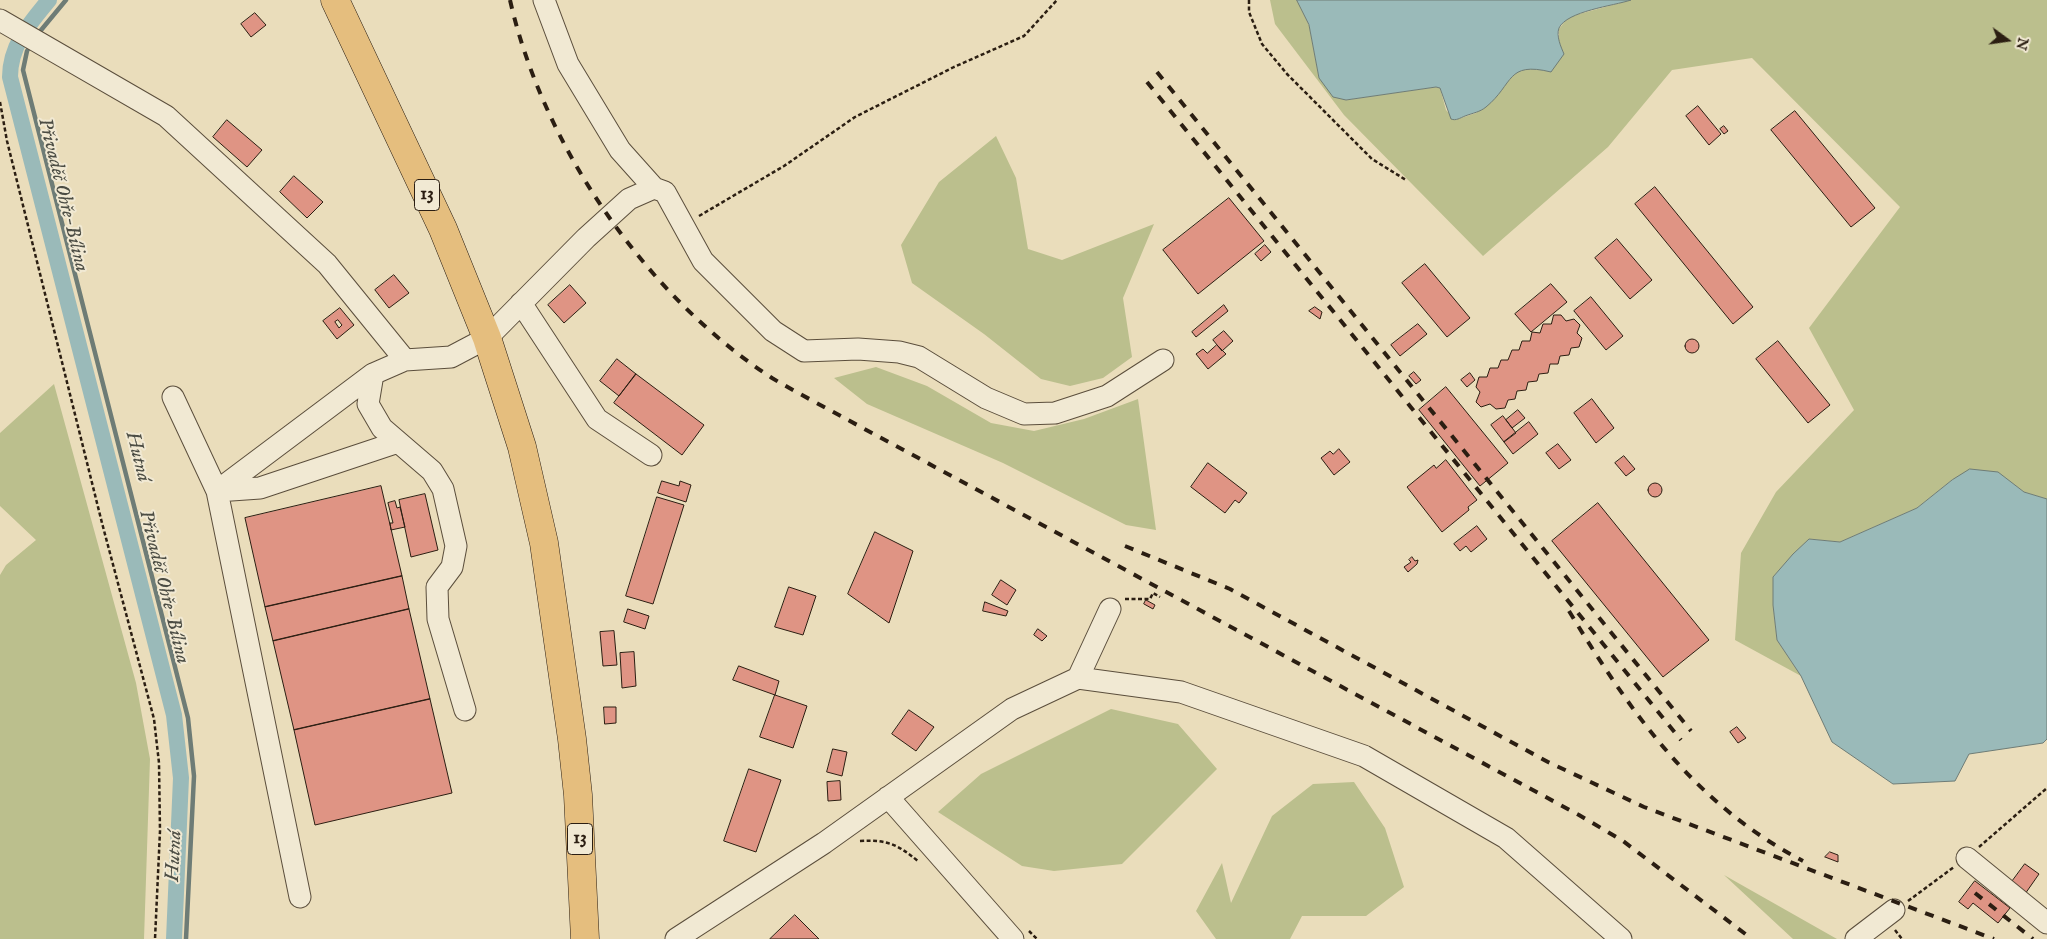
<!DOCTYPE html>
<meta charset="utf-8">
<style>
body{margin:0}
#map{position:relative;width:2047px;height:939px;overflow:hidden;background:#eaddbb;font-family:"IM FELL English",serif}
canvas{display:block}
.north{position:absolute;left:1982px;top:15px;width:50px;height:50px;-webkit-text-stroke:4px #f1e9d3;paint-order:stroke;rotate:104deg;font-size:14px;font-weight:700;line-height:20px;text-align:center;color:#2b1e12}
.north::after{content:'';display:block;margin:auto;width:18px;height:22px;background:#2b1e12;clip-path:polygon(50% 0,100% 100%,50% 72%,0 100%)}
</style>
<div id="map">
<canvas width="2047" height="939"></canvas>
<div class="north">N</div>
</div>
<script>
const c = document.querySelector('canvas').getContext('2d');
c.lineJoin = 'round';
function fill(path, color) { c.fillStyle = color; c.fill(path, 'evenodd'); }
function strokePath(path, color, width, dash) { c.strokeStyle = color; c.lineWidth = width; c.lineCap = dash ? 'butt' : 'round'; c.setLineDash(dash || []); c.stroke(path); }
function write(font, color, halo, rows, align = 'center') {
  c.font = font + ' "IM FELL English",serif'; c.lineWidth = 4; c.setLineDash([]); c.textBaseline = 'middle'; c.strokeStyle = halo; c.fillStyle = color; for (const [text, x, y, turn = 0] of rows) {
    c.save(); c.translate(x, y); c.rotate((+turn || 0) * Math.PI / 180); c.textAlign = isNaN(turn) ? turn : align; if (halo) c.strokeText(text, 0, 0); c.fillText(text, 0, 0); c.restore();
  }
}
const green = new Path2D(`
 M 1270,0 L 1297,0 L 1309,25 L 1319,78 L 1346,100 L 1436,87 L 1440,88 L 1446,110 L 1455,120 L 1476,113 L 1518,71 L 1532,68 L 1559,42 L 1559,29 L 1568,17 L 1631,0 L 2047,0 L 2047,499 L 2024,492 L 1998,473 L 1952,480 L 1917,508 L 1840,542 L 1809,539 L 1773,577 L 1773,605 L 1777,640 L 1801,676 L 1735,640 L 1741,553 L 1776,492 L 1854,410 L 1809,328 L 1900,207 L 1752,58 L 1672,70 L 1608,147 L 1483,256 L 1344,115 L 1275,24 Z
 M 996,136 L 1016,178 L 1028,249 L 1062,260 L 1154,224 L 1123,298 L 1132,357 L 1103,378 L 1070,386 L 1041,379 L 984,334 L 912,283 L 901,245 L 939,182 Z
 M 876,367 L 927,386 L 991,423 L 1034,431 L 1084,419 L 1138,399 L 1156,530 L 1126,525 L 1003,463 L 867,404 L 834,378 Z
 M 54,384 L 136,683 L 150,759 L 144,939 L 0,939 L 0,575 L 6,565 L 36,540 L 0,506 L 0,433 Z
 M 1111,709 L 1178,724 L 1217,769 L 1122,864 L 1054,871 L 1022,866 L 938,812 L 981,774 Z
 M 1354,782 L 1385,828 L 1404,887 L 1366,916 L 1302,916 L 1290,939 L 1216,939 L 1196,911 L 1222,863 L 1231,903 L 1272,816 L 1313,784 Z
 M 1724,875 L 1837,939 L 1793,939 Z`);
const water = new Path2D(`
 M 1297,0 L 1631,0 C 1613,6 1567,11 1559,28 C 1556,36 1561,47 1564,54 L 1551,72 C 1506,61 1514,84 1486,107 C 1480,112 1473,113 1465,116 C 1460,118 1456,121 1451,119 L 1440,88 L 1436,87 L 1346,100 L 1333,97 L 1319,78 L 1309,25 Z
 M 1970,469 L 1998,472 L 2024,492 L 2047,499 L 2047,739 L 2043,743 L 1969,754 L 1955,781 L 1893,784 L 1832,742 L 1801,676 L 1777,640 L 1773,605 L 1773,577 L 1793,554 L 1809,539 L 1840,542 L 1917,508 L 1952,480 Z`);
const stream = new Path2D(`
 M 37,35 L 66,0
 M 31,44 L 27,51 L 23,70 L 188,718 L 194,776 L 186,939`);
const canal = new Path2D(`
 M 49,0 C 30,23 10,45 10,77 L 174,715 L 181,778 L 174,939`);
const building = new Path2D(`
 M 255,13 L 266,25 L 251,37 L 241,24 Z
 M 1698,106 L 1721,134 L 1709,145 L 1686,116 Z
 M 1795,111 L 1875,208 L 1851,227 L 1771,130 Z
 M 227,120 L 262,150 L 247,167 L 213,137 Z
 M 1724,126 L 1728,131 L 1724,134 L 1720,129 Z
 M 294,176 L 323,202 L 307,218 L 280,192 Z
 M 1655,187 L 1753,307 L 1733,324 L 1635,204 Z
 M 1229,198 L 1264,241 L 1198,294 L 1163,250 Z
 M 1617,239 L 1652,280 L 1630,299 L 1595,258 Z
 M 1265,245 L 1271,252 L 1261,261 L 1255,254 Z
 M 1425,264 L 1470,318 L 1447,337 L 1402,283 Z
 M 394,275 L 409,293 L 389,308 L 375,290 Z
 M 1551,284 L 1567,302 L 1531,332 L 1515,314 Z
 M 570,285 L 586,303 L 564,323 L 548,305 Z
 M 1591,297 L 1623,336 L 1606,350 L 1574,311 Z
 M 1224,305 L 1228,311 L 1196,337 L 1192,332 Z
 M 1315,307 L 1322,312 L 1320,319 L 1309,311 Z
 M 340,308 L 354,325 L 337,339 L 323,321 ZM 338,320 L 342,325 L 339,328 L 335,322 Z
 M 1554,315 L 1561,315 L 1566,321 L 1574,319 L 1580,325 L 1577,333 L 1582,338 L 1579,347 L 1571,348 L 1569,355 L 1560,356 L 1558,364 L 1550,364 L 1548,373 L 1539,374 L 1537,381 L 1528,382 L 1526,390 L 1517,391 L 1515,399 L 1508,400 L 1505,408 L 1496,409 L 1490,404 L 1481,407 L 1476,402 L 1480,392 L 1476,387 L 1479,377 L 1487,377 L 1490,368 L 1498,368 L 1501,360 L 1508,360 L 1512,350 L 1519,350 L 1522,341 L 1530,341 L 1532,332 L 1540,333 L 1543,324 L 1551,324 Z
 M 1418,324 L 1427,334 L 1400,356 L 1391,345 Z
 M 1224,331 L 1233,341 L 1222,351 L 1213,340 Z
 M1685 346a7 7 0 1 1 14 0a7 7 0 1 1-14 0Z
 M 1778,341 L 1830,405 L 1808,423 L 1756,359 Z
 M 1217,345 L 1226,354 L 1208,369 L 1196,354 L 1203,349 L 1207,353 Z
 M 617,359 L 636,374 L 619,396 L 600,381 Z
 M 1414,372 L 1421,380 L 1416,384 L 1409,376 Z
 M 1470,373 L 1475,380 L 1467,387 L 1461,380 Z
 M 636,374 L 704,425 L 682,455 L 614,403 Z
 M 1446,387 L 1508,463 L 1480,486 L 1419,410 Z
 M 1592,399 L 1614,428 L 1596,443 L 1574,413 Z
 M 1518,410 L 1525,418 L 1512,428 L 1506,420 Z
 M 1503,416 L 1516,433 L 1504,442 L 1491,425 Z
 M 1529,422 L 1538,434 L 1513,454 L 1504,442 Z
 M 1558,444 L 1571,460 L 1559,469 L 1546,453 Z
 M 1339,449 L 1350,462 L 1334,475 L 1321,458 L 1330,451 L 1333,454 Z
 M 1624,456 L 1635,469 L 1626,476 L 1615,463 Z
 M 1446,460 L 1477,500 L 1468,507 L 1469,510 L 1442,532 L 1407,487 L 1434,465 L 1436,468 Z
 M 1208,463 L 1247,493 L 1239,503 L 1235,500 L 1225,513 L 1191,487 Z
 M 662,481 L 679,486 L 680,481 L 691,485 L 686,502 L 658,493 Z
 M1648 490a7 7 0 1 1 14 0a7 7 0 1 1-14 0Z
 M 381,486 L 402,576 L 265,607 L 245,518 Z
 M 425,494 L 438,550 L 411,557 L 399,500 Z
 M 657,497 L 684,505 L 653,604 L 626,596 Z
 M 395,501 L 397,508 L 400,507 L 405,527 L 391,530 L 390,523 L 393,523 L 388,503 Z
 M 1598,503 L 1709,640 L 1663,677 L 1552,541 Z
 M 1477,526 L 1487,539 L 1471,552 L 1466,546 L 1460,551 L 1454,544 Z
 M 875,532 L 913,551 L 889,623 L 848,594 Z
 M 1412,557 L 1415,561 L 1418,560 L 1417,564 L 1408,572 L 1404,567 L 1411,562 L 1409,560 Z
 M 402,576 L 409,609 L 273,641 L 265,607 Z
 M 1001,580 L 1016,590 L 1007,605 L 992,595 Z
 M 789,587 L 816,596 L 803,635 L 775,627 Z
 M 1146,600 L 1155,605 L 1153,609 L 1144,604 Z
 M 985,602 L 1008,611 L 1006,616 L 983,611 Z
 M 409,609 L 430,699 L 294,730 L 273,641 Z
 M 628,609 L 649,616 L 645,629 L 624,622 Z
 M 1038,629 L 1047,636 L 1042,641 L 1034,635 Z
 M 614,631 L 617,665 L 603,666 L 600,632 Z
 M 634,652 L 636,686 L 622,688 L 620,653 Z
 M 739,666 L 779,681 L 775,695 L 733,680 Z
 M 775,695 L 807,706 L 793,748 L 760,737 Z
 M 430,699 L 452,793 L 315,825 L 294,730 Z
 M 604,707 L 616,707 L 616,723 L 605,724 Z
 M 909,710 L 934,727 L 916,751 L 892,734 Z
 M 1737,727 L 1746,738 L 1738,743 L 1730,732 Z
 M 833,749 L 847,752 L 842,776 L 827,772 Z
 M 749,769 L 781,780 L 756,852 L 724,841 Z
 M 840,781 L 841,800 L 828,801 L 827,782 Z
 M 1830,852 L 1838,855 L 1838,862 L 1825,857 Z
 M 2025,864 L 2039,874 L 2025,894 L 2011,883 Z
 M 1975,881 L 2010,908 L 1998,923 L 1973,903 L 1968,909 L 1959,902 Z
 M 795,915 L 819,939 L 770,939 Z`);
const path = new Path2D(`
 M 1249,0 L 1249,12 L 1262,44 L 1287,74 L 1372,159 L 1406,180
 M 0,102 L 7,141 L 102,523 L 154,719 L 159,763 L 160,831 L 155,939
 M 699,216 L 784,166 L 855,117 L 954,67 L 1024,36 L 1057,0
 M 1125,599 L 1150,599 L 1153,593 L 1160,597
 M 860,841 C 887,839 898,845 918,861
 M 1979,847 L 2047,788
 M 1908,901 L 1954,867
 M 1895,930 L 1902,939
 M 1029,931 L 1037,939`);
const minor = new Path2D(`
 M 544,0 L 568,64 L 620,150 L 654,188
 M 0,20 L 166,116 L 327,264 L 405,360 L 451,357 L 487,338 L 586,238 L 629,199 L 654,188 L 665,192 L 703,261 L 773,331 L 804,351 L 858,349 L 899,352 L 919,357 L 986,398 L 1024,414 L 1055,413 L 1107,396 L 1163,360
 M 521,303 L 597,419 L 651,455
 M 405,360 L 373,374 L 368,404 L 382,428 L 432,471 L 443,489 L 456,546 L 452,567 L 437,587 L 438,619 L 465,710
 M 173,397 L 217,491 L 373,374
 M 1078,678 L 1110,609
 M 888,797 L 1013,939
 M 1967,858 L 2047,923
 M 300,897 L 217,491 L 260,488 L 398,442
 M 676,939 L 824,843 L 1012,709 L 1078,678 L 1181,692 L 1364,756 L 1506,838 L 1621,939
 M 1856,939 L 1894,910`);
const major = new Path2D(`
 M 335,0 L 443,229 L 487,338 L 522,447 L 544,543 L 572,739 L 578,795 L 585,939`);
const rail = new Path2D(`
 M 510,0 C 543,146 646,296 772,378 C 797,393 823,406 848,420 L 1579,815 L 1623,841 L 1752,939
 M 1157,72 L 1691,731
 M 1147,82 L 1681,740
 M 1125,546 L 1230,589 L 1548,762 L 1644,807 L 1994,939
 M 1569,611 C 1631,713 1694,804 1803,861
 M 1975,893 L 2033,939`);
const shields = [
 [427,195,25],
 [580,839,25]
];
const shieldNames = [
 ["13",427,195],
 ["13",580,839]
];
const waterNames = [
 ["Přivaděč Ohře-Bílina",62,195,76],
 ["Hutná",137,457,76],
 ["Přivaděč Ohře-Bílina",163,587,76],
 ["Hutná",175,856,-87]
];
fill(green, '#bbbf8d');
fill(water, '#9abab9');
strokePath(water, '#6e7c76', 1);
strokePath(stream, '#6e7c76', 4.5);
strokePath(canal, '#9abab9', 16);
fill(building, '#df9484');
strokePath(building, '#2b1e12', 1);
strokePath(minor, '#5b4e3c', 23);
strokePath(major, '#2b1e12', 29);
strokePath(path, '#2b1e12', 2.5, [4, 2.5]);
strokePath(minor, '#f1e9d3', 21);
strokePath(major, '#e5be7e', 28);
strokePath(rail, '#2b1e12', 4, [9, 9]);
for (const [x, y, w] of shields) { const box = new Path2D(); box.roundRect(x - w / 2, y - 15.5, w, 31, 4); c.fillStyle = '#f1e9d3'; c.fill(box); strokePath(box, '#2b1e12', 1); }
write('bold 18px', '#2b1e12', null, shieldNames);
write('italic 20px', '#4c4d44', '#f1e9d3', waterNames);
</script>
